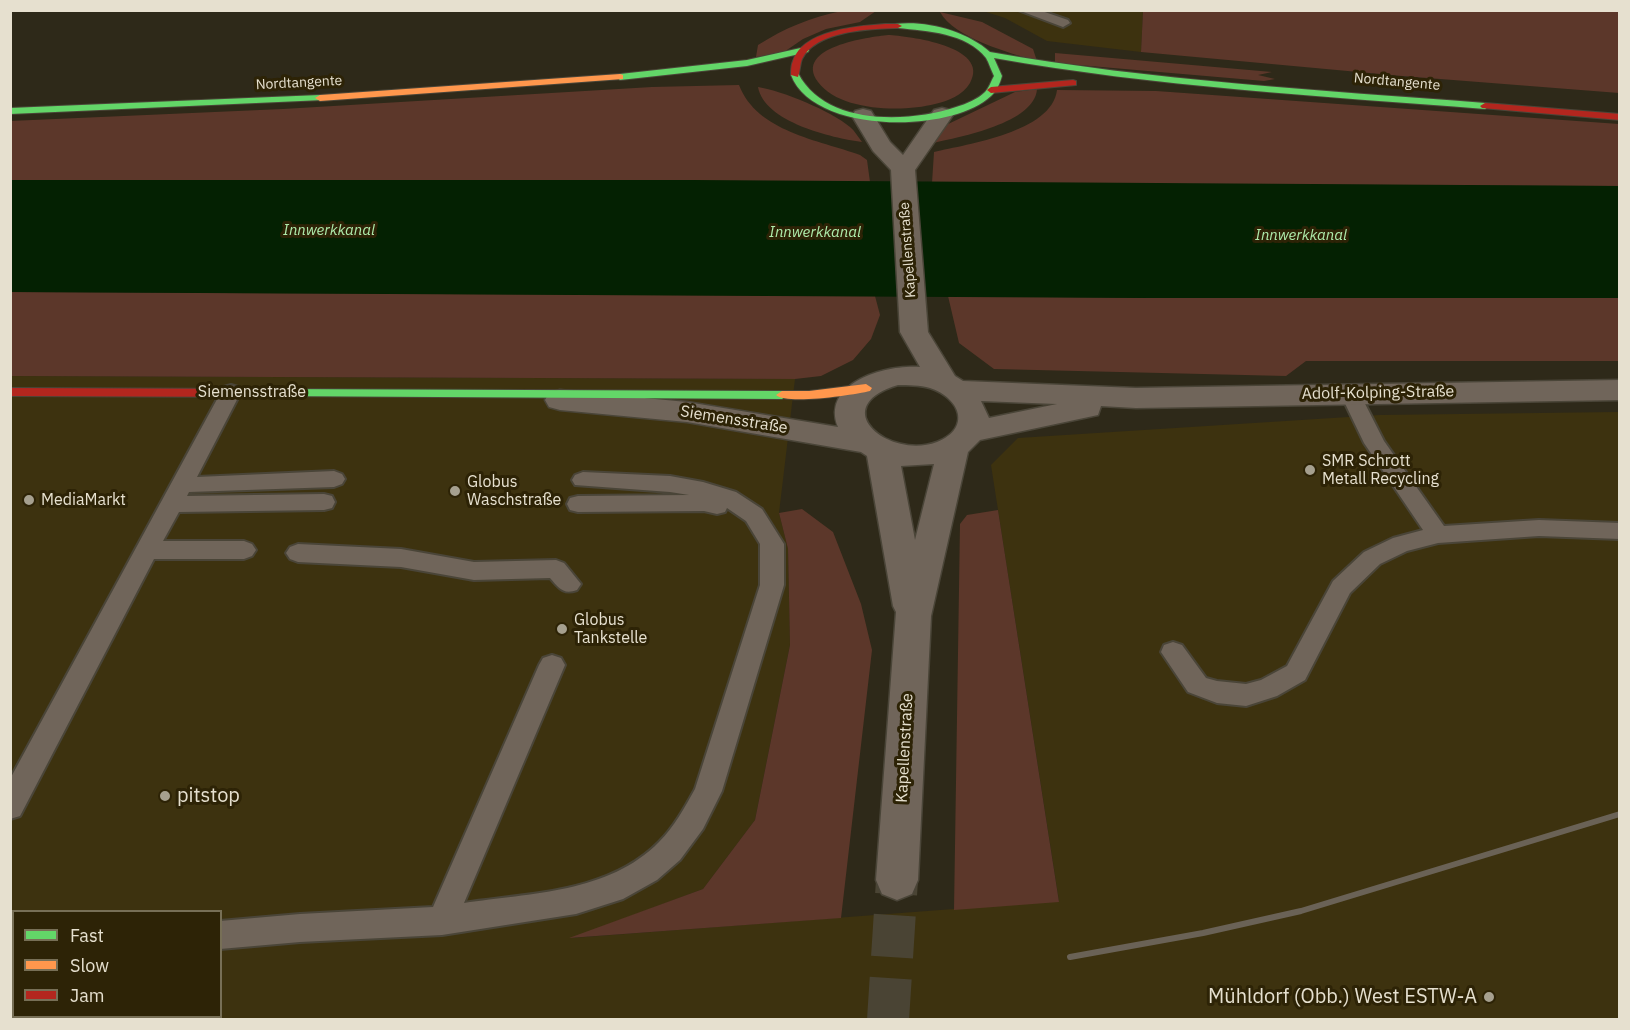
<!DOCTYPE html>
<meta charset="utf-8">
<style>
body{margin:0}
#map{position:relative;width:1630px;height:1030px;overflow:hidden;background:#2e2919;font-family:"IBM Plex Sans",sans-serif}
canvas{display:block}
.frame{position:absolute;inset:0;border:12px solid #e6e0cf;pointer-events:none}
.legend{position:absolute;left:12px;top:910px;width:210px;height:108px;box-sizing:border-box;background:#2d2306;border:2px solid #776f56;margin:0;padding:8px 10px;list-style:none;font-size:18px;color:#e6e0cf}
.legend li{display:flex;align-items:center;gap:12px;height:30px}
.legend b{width:30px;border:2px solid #776f56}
</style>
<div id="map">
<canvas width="1630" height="1030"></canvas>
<div class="frame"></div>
<ul class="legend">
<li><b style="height:8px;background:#63d668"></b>Fast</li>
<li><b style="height:8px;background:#ff974d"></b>Slow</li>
<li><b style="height:8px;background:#b3261e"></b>Jam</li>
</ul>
</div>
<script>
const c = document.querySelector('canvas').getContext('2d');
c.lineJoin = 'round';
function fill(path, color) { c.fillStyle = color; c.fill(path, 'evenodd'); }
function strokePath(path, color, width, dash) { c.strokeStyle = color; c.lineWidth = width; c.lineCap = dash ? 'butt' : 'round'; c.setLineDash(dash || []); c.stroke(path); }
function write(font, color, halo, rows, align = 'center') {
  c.font = font + ' "IBM Plex Sans",sans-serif'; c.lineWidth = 6; c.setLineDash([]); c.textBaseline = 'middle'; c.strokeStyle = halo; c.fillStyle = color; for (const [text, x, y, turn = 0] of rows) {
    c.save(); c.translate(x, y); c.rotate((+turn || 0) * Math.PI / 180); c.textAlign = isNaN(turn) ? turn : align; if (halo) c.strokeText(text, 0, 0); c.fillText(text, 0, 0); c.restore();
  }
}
const built = new Path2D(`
 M 983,11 L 1143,11 L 1141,52 L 1047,41 L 1005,18 Z
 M 11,376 L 795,379 L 779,513 L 788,549 L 790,645 L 755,820 L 703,889 L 572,938 L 1059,901 L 991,465 L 1018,438 L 1380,415 L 1619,412 L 1619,1019 L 11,1020 ZM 14,912 L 220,912 L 220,1016 L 14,1016 Z`);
const green = new Path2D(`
 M 842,11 L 876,11 L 860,22 L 826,29 L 803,39 L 784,52 L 756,57 L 758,45 C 785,28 811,17 842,11 Z
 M 1143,11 L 1619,11 L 1619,93 L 1402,76 L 1141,52 Z
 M 940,12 L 982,22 L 1033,49 L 1037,61 C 1010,53 954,38 940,12 Z
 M 888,35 C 908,36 991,46 970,83 C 963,95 948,101 935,104 C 904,112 840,112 818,82 C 793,47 869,37 888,35 Z
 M 1055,53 L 1272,72 L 1258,75 L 1275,79 L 1264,81 L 1055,63 Z
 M 739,85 C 757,132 819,140 860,155 L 867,160 L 870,182 L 11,180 L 10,121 L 283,109 L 652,87 Z
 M 758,87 C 783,91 831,111 850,127 C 855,131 858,137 862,142 C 832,138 764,122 758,87 Z
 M 1037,89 C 1035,123 960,137 933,143 L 944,126 L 1015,92 Z
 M 1057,90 L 1156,91 L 1619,124 L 1619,186 L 932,183 L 934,152 C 968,144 1052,132 1057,90 Z
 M 10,292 L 875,296 L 880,315 L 871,339 L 853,360 L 821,376 L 795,379 L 11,376 Z
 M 948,296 L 1147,298 L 1619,298 L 1619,361 L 1306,361 L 1286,376 L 994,369 L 959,343 Z
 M 802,509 L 833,532 L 861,604 L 872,650 L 841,918 L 569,938 L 703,889 L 755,820 L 790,645 L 788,549 L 779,513 Z
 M 998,510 L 1059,902 L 954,910 L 960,524 L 967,515 Z`);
const water = new Path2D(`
 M 11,180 L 693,180 L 1619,186 L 1619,298 L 1147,298 L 11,292 Z`);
const streetTunnel = new Path2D(`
 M 888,1020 L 897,880`);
const lane = new Path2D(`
 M 1018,10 L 1039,10 L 1068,20 L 1070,23 L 1063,27 Z
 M 231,385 L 238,387 L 241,392 L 197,477 L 334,471 L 342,474 L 345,479 L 342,484 L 334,487 L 189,492 L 187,496 L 324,494 L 332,496 L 335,502 L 332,508 L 324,510 L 179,512 L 163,541 L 244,541 L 252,544 L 256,550 L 252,556 L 244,559 L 154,559 L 20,816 L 10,819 L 10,779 L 221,392 L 224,387 Z
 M 1350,386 L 1357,388 L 1384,441 L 1444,526 L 1539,520 L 1620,523 L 1620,539 L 1539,536 L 1438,543 L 1407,551 L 1380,564 L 1350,593 L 1305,680 L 1277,696 L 1246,706 L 1217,703 L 1188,692 L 1161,652 L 1164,645 L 1173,642 L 1182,645 L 1206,678 L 1217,681 L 1246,684 L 1261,680 L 1287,666 L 1333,581 L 1364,552 L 1393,538 L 1423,530 L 1364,443 L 1340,393 L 1343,388 Z
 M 583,472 L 670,476 L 703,482 L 736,492 L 762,509 L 784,544 L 784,585 L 722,791 L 703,829 L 680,860 L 657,880 L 623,899 L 576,914 L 442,935 L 300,942 L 220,949 L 220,921 L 300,914 L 433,907 L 539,665 L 543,658 L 552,655 L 561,658 L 565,665 L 464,903 C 530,893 609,893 659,842 C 674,827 685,807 695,789 L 760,585 L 760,544 L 746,521 L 727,508 L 725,512 L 717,514 L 704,511 L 578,512 L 570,510 L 567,504 L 570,498 L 578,496 L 689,495 L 670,492 L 575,485 L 572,480 L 575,475 Z
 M 298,544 L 401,549 L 474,562 L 556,560 L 564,563 L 581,584 L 577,590 C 563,595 559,588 550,578 L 474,580 L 401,567 L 298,562 L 290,559 L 286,553 L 290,547 Z
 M 10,937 L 14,937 L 14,967 L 10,967 Z`);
const street = new Path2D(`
 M 942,108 L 950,110 L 953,115 L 915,170 L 928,332 L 955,376 L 963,381 L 1136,388 L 1620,380 L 1620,400 L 1136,408 L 1101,406 L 1098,415 L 980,440 L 968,452 L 931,616 L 918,880 L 912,894 L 897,900 L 882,894 L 876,880 L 896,612 L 893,606 L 867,456 L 861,452 L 687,422 L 560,410 L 549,407 L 545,400 L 549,393 L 560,390 L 687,402 L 838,427 C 820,382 888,364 920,367 L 900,332 L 891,170 L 873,151 L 852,116 L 855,111 L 863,109 L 871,111 L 890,142 L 903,155 L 934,110 ZM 898,385 C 908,385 920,385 930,388 C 960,398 972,428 937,442 C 889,460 825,407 898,385 ZM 981,401 L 1057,404 L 989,418 ZM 934,464 L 915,540 L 901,466 Z`);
const fast = new Path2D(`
 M 895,24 C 926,20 967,31 990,52 C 1154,81 1319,90 1485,103 L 1490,106 L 1485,109 C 1321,96 1157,87 994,58 L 1002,76 C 1000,83 997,91 991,96 C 951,134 813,134 791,75 L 798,73 C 825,126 908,123 956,107 C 966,104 978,99 985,92 C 989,88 991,81 994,76 C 991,70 989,63 986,58 C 967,33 927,31 898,28 L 894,26 Z
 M 805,47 L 809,50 L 808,52 L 747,66 L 620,80 L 616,77 L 620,74 L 747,60 Z
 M 320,95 L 325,98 L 323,100 L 10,114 L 10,108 Z
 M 269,389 L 782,391 L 788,395 L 782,399 L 265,396 L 263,393 L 265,390 Z`);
const slow = new Path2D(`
 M 620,74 L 623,75 L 623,79 L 320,101 L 315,98 L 320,95 Z
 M 866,384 L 872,388 L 870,391 C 854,395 786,405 776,395 L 782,391 L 809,391 Z`);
const jam = new Path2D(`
 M 885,24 L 898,24 L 902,26 L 898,28 C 871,29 816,30 802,59 C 800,64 800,71 798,77 L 791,75 C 791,71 791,65 793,61 C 803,30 857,26 885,24 Z
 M 1073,80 L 1076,81 L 1076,85 L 991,93 L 987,90 L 991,87 Z
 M 1485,103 L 1620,114 L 1620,120 L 1482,108 L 1480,106 Z
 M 10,388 L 269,389 L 275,393 L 269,397 L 10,396 Z`);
const rail = new Path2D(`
 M 1070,957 L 1203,933 L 1301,911 L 1620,814`);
const markers = [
 [1310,470,6,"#a6a08f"],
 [455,491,6,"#a6a08f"],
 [29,500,6,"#a6a08f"],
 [562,629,6,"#a6a08f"],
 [165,796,6,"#a6a08f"],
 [1489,997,6,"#a6a08f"]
];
const farStreetnames = [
 ["Nordtangente",1397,82,5],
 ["Nordtangente",299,83,-3],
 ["Kapellenstraße",908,250,-94]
];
const farWaternames = [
 ["Innwerkkanal",329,231],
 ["Innwerkkanal",815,233],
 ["Innwerkkanal",1301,236]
];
const streetNames = [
 ["Siemensstraße",252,392],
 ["Adolf-Kolping-Straße",1378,393,-1],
 ["Siemensstraße",734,420,9],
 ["Kapellenstraße",905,748,-87]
];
const poiNames = [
 ["SMR Schrott",1322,461],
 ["Metall Recycling",1322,479],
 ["Globus",467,482],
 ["Waschstraße",467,500],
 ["MediaMarkt",41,500],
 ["Globus",574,620],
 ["Tankstelle",574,638]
];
const nearPoinames = [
 ["pitstop",177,796],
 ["Mühldorf (Obb.) West ESTW-A",1477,997,"right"]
];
fill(built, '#3d320f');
fill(green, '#5c372a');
fill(water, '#042102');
strokePath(streetTunnel, '#4a4434', 42, [42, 21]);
strokePath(lane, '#4a4538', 4);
strokePath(street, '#4a4538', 3);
strokePath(fast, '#4a4538', 2);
strokePath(slow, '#4a4538', 2);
strokePath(jam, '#4a4538', 2);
fill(lane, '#70655a');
fill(street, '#70655a');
fill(fast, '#63d668');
fill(slow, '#ff974d');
fill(jam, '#b3261e');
strokePath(rail, '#6a6256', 6);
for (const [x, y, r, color] of markers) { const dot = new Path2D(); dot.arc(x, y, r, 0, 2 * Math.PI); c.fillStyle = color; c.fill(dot); strokePath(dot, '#2d2306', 2); }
write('14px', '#e6e0cf', '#2d2306', farStreetnames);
write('italic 15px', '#aeebab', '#2d2306', farWaternames);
write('16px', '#e6e0cf', '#2d2306', streetNames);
write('16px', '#e6e0cf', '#2d2306', poiNames, 'left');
write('20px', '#e6e0cf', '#2d2306', nearPoinames, 'left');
</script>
